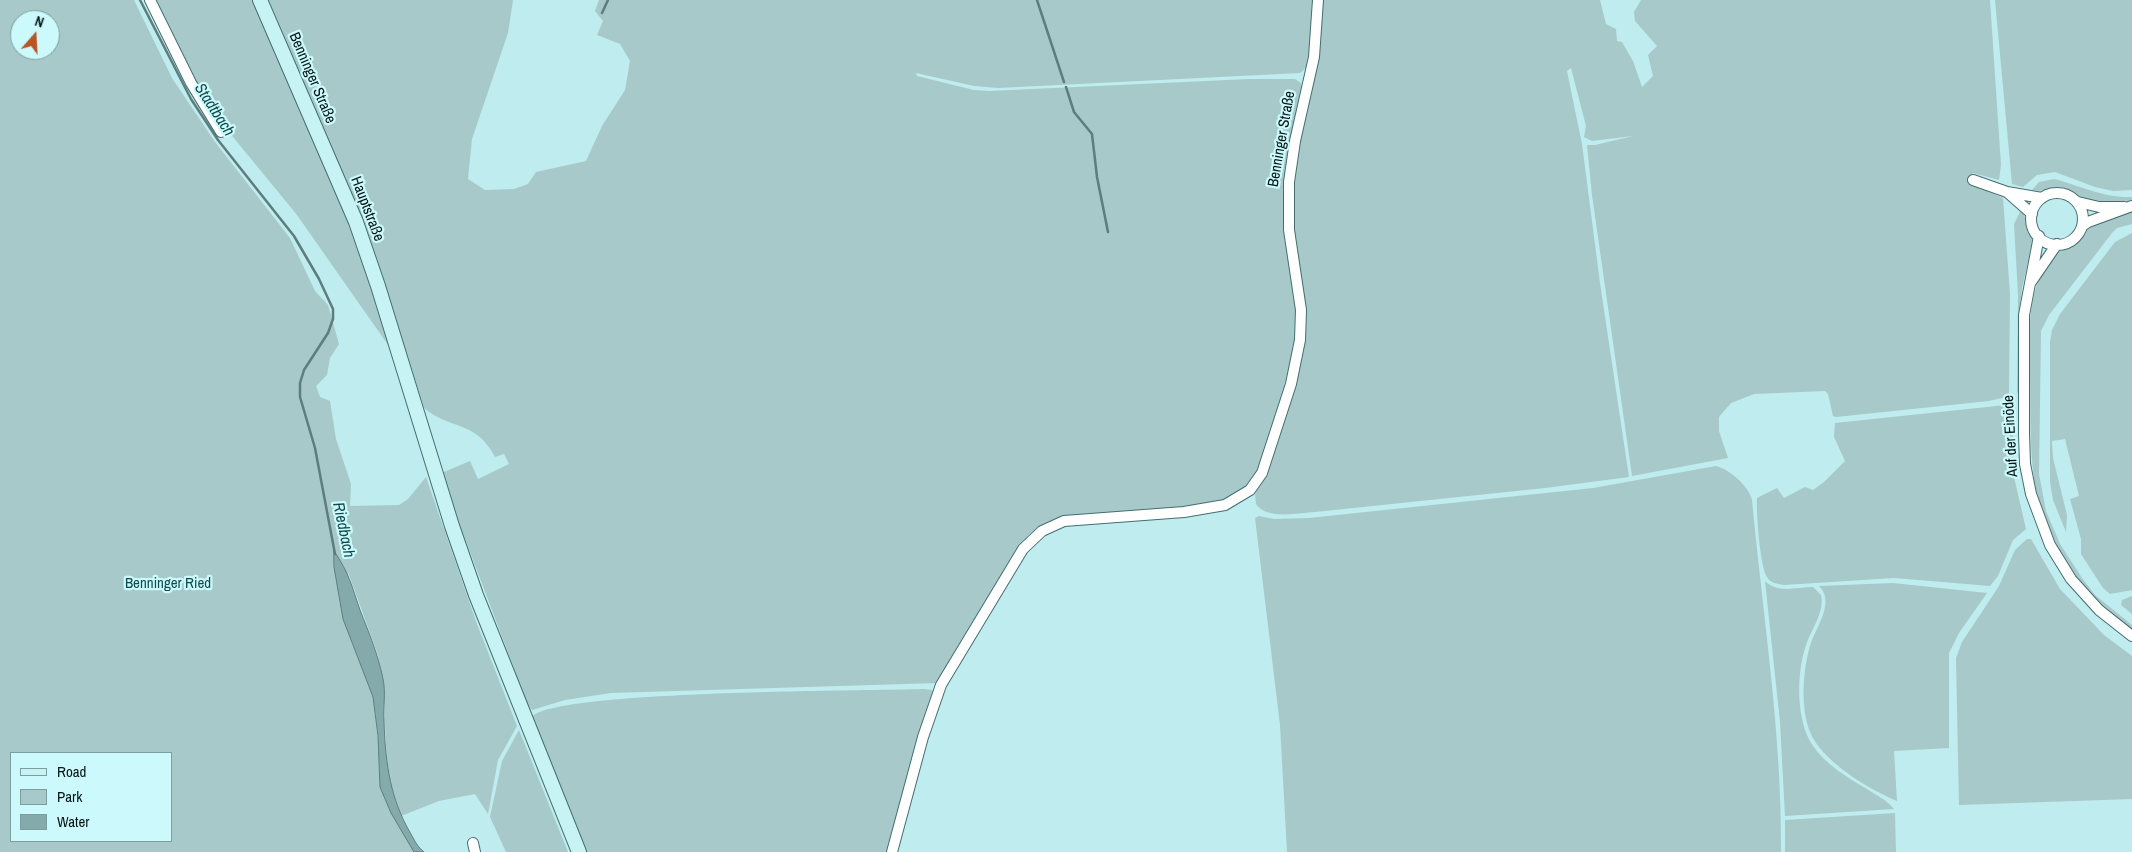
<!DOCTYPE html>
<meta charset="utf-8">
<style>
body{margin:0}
#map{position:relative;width:2132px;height:852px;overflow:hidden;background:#bfecee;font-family:"Archivo Narrow",sans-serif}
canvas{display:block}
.legend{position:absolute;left:10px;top:752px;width:162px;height:90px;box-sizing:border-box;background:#ccf9fb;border:1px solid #7c9e9f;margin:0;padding:6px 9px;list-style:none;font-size:15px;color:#051516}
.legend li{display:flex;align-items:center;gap:10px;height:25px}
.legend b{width:25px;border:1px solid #7c9e9f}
.north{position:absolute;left:10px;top:10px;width:50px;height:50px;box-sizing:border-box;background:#ccf9fb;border:1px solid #7c9e9f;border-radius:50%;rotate:19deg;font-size:14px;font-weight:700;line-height:20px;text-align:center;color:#051516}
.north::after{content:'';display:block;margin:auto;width:18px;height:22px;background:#b95423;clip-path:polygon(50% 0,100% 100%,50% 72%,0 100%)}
</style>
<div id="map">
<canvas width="2132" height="852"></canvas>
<ul class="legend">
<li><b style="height:6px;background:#c8f3f5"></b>Road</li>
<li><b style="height:14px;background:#a7c9ca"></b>Park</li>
<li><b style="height:14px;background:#84aaab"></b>Water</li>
</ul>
<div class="north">N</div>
</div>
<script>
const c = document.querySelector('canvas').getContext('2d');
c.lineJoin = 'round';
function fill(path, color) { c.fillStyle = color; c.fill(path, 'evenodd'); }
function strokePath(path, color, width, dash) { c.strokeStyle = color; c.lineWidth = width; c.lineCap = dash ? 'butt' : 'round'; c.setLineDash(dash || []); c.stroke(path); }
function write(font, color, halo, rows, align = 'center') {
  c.font = font + ' "Archivo Narrow",sans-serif'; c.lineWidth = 4.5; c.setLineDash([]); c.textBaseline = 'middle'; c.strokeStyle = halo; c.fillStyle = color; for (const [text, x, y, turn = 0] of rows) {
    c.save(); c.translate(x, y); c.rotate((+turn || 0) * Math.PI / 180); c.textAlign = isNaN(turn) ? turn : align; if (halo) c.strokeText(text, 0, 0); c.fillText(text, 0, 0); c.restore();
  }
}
const green = new Path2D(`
 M 0,0 L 134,0 L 172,78 L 215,142 L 290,238 L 315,291 L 328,305 L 339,344 L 330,358 L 327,375 L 316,386 L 320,397 L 330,401 L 336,439 L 351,484 L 350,506 L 399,505 L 408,499 L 426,477 L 477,624 L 517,726 L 498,760 L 488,814 L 475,794 L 439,801 L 401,816 L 389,783 L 387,766 L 383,680 L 378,655 L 348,572 L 349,635 L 373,697 L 385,799 L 419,852 L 0,852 ZM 20,20 L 50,20 L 50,50 L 20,50 ZM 11,753 L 171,753 L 171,841 L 11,841 Z
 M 154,0 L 255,0 L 355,239 L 393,352 L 297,215 L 224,126 L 200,89 Z
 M 268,0 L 513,0 L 508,33 L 472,139 L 468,179 L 485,190 L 514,189 L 528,184 L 536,172 L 586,161 L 602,126 L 625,90 L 630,61 L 620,44 L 597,35 L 603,21 L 595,11 L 599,0 L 1313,0 L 1308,62 L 1306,68 L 1300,73 L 998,88 L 974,86 L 916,73 L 917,76 L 974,90 L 989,91 L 1249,79 L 1295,79 L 1301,83 L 1302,94 L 1289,148 L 1297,314 L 1292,367 L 1261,467 L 1247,487 L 1238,495 L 1217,504 L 1039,527 L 1029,535 L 1017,550 L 937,683 L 611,693 L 565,700 L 532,710 L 527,703 L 441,475 L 444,472 L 470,461 L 478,479 L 509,464 L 504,454 L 495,457 C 476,420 450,430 424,408 L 400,332 L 358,215 Z
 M 1322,0 L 1600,0 L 1606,24 L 1616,29 L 1617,41 L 1622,42 L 1633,61 L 1642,87 L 1653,76 L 1648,55 L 1657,46 L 1635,21 L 1634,12 L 1641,0 L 1990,0 L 2001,165 L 1999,180 L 1973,173 L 1968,183 L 2003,198 L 2010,294 L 2009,394 L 2006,397 L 1989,401 L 1836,417 L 1833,416 L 1828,394 L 1825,391 L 1754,394 L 1731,403 L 1719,417 L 1719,431 L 1728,458 L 1632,476 L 1592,195 L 1587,145 L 1595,145 L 1633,136 L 1592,141 L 1584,137 L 1586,126 L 1571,68 L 1567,71 L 1582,144 L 1600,283 L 1629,477 L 1545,488 L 1315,512 C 1299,513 1266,520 1256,504 L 1255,494 L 1271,463 L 1299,367 L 1293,188 L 1301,136 L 1318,58 Z
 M 1995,0 L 2132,0 L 2132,190 L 2113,191 L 2095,187 L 2055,172 L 2037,175 L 2023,187 L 2012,184 Z
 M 2054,179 C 2082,186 2103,198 2132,197 L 2132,200 C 2117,203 2100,206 2086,200 C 2077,196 2072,189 2062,187 C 2051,186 2042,193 2032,190 L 2039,182 Z
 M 2020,212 L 2023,212 L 2033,241 L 2022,288 L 2019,315 L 2020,391 L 2017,393 L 2018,295 L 2014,224 Z
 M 2132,212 L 2132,224 L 2117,228 L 2112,233 L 2049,315 L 2041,331 L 2039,474 L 2046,511 L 2060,544 L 2082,578 L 2095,595 L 2132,625 L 2132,630 C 2100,607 2075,581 2056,547 C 2027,496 2031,435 2030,379 C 2030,351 2027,322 2034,295 C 2038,278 2046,266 2056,252 C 2083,246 2074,241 2090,227 C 2100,219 2120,216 2132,212 Z
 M 2132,233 L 2132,590 L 2110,594 L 2103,588 L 2081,554 L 2081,539 L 2070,499 L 2079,496 L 2065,439 L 2052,441 L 2053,458 L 2067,515 L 2066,532 L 2053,500 L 2050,482 L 2050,342 L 2052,330 L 2060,314 L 2115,242 Z
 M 2006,405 L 2009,406 L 2012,410 L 2014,477 L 2026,529 L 2013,540 L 1998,576 L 1990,586 L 1894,578 L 1784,585 C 1778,584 1770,583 1767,577 C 1760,567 1756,511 1757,498 L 1777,488 L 1784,498 L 1805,487 L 1813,490 L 1824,482 L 1845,461 L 1834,437 L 1835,423 Z
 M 1716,466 C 1729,469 1749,486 1752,500 C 1763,617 1782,734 1781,852 L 1287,852 L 1280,725 L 1255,518 L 1259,516 L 1274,519 L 1309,518 L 1593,488 Z
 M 2027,539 L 2031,539 L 2060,589 L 2104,635 L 2132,656 L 2132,799 L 1959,805 L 1956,658 L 1962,642 L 1999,586 L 2015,550 Z
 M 1765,581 C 1778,594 1796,587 1813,587 L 1821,595 C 1825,612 1811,630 1806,645 C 1796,674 1796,721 1813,746 C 1825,764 1848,778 1867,789 C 1876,795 1887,800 1894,809 L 1785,816 L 1780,722 Z
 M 1893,583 L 1987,593 L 1959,633 L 1949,653 L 1949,748 L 1894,751 L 1897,801 C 1869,789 1834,768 1816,743 C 1799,719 1802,673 1810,646 C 1815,628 1836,603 1819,586 Z
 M 2132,596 L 2132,614 L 2121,605 L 2122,600 Z
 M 924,689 L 932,690 L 932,694 L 915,749 L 887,852 L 584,852 L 532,717 C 553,690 872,691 924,689 Z
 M 519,730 L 568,852 L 506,852 L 490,817 L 502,761 Z
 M 1895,813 L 1896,852 L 1785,852 L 1785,820 Z`);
const water = new Path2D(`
 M 334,551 C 350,575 351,584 360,610 C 369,633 378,654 383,679 C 386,693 383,706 384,720 C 385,758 389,793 407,827 C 412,835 416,846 424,852 L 414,852 L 391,813 L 380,787 L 378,736 L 373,697 L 343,619 L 334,567 Z`);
const stream = new Path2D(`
 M 140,0 L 191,99 L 218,140 L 294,236 L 319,279 L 333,309 L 333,319 L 328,333 L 304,370 L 300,383 L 300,397 L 315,448 L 335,554
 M 1037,0 L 1064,82
 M 602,13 L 608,0
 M 1066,87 L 1074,112 L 1092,134 L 1097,177 L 1108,232`);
const street = new Path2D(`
 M 150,0 L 191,83 L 221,132
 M 1973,180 L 2007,192 L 2042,198
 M 2007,192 L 2032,214
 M2031 219a26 26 0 1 1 52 0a26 26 0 1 1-52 0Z
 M 2078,202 L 2099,207 L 2124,207
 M 2082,226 L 2088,222 L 2132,206
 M 2039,236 L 2024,315 L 2024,434 L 2025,464 L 2031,494 L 2050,545 L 2071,579 L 2099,610 L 2132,636
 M 2031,282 L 2057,244
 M 473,843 L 475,852
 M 892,852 L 923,737 L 941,685 L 1023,549 L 1042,531 L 1064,521 L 1184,512 L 1225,505 L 1250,490 L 1262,473 L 1291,384 L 1300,340 L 1301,310 L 1289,230 L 1289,182 L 1295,141 L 1314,57 L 1318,0`);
const secondary = new Path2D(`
 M 260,0 L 356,222 L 378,286 L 452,526 L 476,595 L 579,852`);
const streetNames = [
 ["Benninger Straße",312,78,67],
 ["Benninger Straße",1282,139,-80],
 ["Hauptstraße",367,209,69],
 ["Auf der Einöde",2011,436,-93]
];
const parkNames = [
 ["Benninger Ried",168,584]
];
const waterNames = [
 ["Stadtbach",214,110,57],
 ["Riedbach",343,530,78]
];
fill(green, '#a7c9ca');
fill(water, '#84aaab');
strokePath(water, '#5e7d7e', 1);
strokePath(stream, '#5e7d7e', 2.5);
strokePath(street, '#446e70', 12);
strokePath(secondary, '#446e70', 16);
strokePath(street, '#fff', 10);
strokePath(secondary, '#c8f3f5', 14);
write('15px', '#051516', '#ccf9fb', streetNames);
write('15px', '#0f4a4c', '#ccf9fb', parkNames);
write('italic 16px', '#114b4e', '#ccf9fb', waterNames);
</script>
